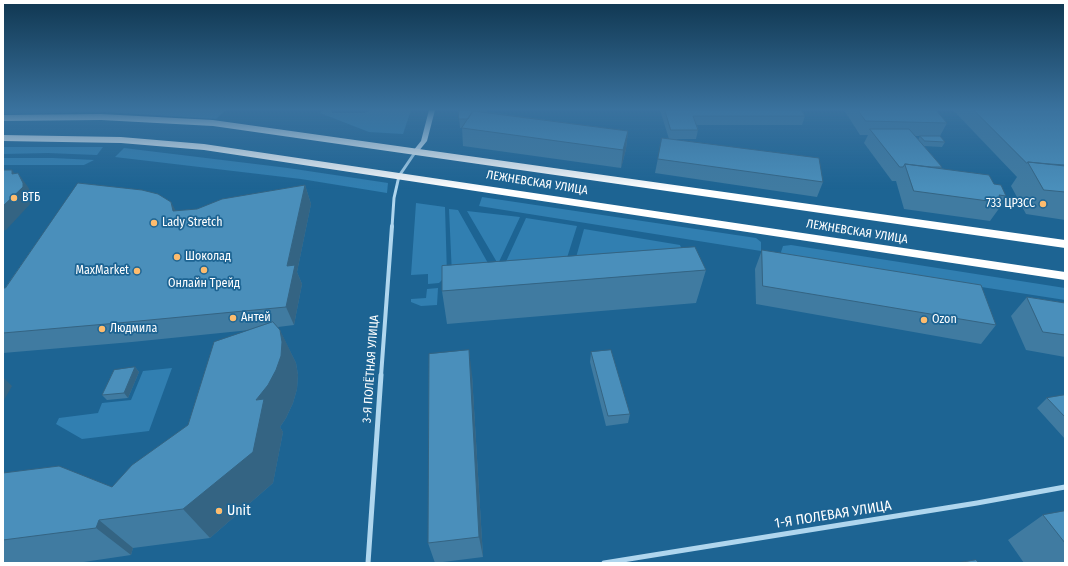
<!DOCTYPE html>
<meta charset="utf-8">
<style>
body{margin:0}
#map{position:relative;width:1068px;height:566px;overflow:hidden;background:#1d6493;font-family:"Fira Sans Condensed",sans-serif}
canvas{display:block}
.frame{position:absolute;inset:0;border:4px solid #fff;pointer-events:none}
</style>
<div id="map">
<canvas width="1068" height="566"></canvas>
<div class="frame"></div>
</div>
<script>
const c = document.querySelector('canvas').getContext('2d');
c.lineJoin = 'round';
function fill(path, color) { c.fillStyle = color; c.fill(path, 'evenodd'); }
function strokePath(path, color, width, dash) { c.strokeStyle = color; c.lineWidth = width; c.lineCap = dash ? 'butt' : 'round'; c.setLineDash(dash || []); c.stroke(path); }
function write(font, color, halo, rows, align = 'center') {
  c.font = font + ' "Fira Sans Condensed",sans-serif'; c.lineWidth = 3.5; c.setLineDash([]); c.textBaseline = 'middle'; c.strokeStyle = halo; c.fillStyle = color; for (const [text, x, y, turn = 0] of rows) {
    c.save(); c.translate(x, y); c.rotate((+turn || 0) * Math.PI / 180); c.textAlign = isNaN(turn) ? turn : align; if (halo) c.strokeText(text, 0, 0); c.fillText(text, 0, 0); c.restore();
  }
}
const green = new Path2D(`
 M 3,110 L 226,110 L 216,119 L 105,112 L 3,114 Z
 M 323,110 L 331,110 L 332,113 L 365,113 L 372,110 L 411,110 L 403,134 L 369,132 L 320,113 Z
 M 3,147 L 103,147 L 97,155 L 48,153 L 3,154 Z
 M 124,148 L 288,168 L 388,183 L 387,193 L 301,179 L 115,157 Z
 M 3,158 L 53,158 L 94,160 L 84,165 L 3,165 Z
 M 482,197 L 756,238 L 761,242 L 761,251 L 479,206 Z
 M 416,203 L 445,207 L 447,275 L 439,283 L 428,284 L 428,274 L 411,275 Z
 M 449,209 L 458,210 L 493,272 L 452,275 Z
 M 467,211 L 520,217 L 498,264 Z
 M 526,218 L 577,226 L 566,261 L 504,266 Z
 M 584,229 L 680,245 L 683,252 L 575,261 Z
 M 791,245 L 1065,288 L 1065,300 L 782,256 L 781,252 L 783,246 Z
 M 438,288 L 437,305 L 421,306 L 411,302 L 411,299 L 426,298 L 427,289 Z
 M 172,368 L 149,431 L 82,439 L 56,424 L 59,418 L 98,413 L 102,403 L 131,400 L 143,371 Z`);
const streetFar2 = new Path2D(`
 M 392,227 L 394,198 L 399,176 L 416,151`);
const streetFar1 = new Path2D(`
 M 381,376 L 392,226`);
const street = new Path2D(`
 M 368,563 L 381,375
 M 604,563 L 977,503 L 1065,487`);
const secondary = new Path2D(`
 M 429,110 L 435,110 L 427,141 L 418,152 L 414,152 L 413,151 L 421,141 Z`);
const highway = new Path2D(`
 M 101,114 L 213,120 L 1065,240 L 1065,248 L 213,126 L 101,120 L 3,121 L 3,115 Z
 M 3,135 L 121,137 L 204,144 L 1065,272 L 1065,280 L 204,150 L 121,143 L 3,141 Z`);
const wall = new Path2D(`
 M 487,110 L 487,112 L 628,131 L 626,149 L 621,168 L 463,146 L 462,128 L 460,128 L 459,119 Z
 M 660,110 L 801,110 L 805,116 L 802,125 L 697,125 L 698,130 L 696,139 L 674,139 L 823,182 L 817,197 L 655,173 L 662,138 L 669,139 Z
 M 844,110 L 936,110 L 947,123 L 940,136 L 945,142 L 942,147 L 924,146 L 942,167 L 941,168 L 994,184 L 1006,196 L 1002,201 L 1003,203 L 990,221 L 904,209 L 896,181 L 892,181 L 864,143 L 868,135 L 860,135 ZM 915,136 L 920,136 L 918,140 Z
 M 953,110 L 1065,110 L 1065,220 L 1026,214 L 1011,186 L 1017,177 Z
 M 305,185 L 311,204 L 297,272 L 302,284 L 294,325 L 278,327 L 296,363 L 298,375 L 297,389 L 293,403 L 286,418 L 280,427 L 283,432 L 273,483 L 210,538 L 133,548 L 131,555 L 77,563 L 3,563 L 3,473 L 112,487 L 188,425 L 250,330 L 132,342 L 3,353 L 3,288 L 5,288 L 171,202 L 175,211 L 197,209 Z
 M 762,250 L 996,325 L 981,344 L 756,304 L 755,269 Z
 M 706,270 L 696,303 L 447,324 L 442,291 Z
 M 1027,297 L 1065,303 L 1065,357 L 1026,350 L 1011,316 Z
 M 591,352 L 630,414 L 628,423 L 606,426 L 590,362 Z
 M 135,367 L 139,372 L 128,398 L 107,400 L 102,395 Z
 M 472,375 L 483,557 L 435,563 L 428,543 Z
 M 1065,395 L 1065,439 L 1037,408 L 1047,398 Z
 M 1065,511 L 1065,563 L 1024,563 L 1008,540 L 1043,515 Z`);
const shadedWall = new Path2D(`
 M 628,131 L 626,149 L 621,168 L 623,150 Z
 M 12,170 L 23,184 L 18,173 L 28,187 L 33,197 L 33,201 L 6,230 L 3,231 L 3,206 L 12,174 Z
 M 305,185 L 311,204 L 297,272 L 302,284 L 294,325 L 286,307 L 287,266 Z
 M 171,202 L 181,220 L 173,211 Z
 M 280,330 L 296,363 L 298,375 L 297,389 L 293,403 L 286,418 L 280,427 L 283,432 L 273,483 L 210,538 L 183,509 L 256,400 Z
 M 469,350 L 472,375 L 483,557 L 479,537 Z
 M 135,367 L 139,372 L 128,398 L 124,393 Z
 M 3,377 L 12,386 L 3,402 Z
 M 99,520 L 133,548 L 131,555 L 96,528 Z`);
const building = new Path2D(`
 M 459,110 L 487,110 L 487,112 L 473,111 L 468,119 L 459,119 Z
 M 665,110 L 801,110 L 805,116 L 693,116 L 698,130 L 671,130 Z
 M 858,110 L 936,110 L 947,123 L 866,121 Z
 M 974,110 L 1065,110 L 1065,165 L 1050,164 L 1028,162 L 1027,163 Z
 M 473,111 L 628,131 L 623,150 L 462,128 Z
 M 870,129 L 909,129 L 942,167 L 931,167 L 905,164 L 903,167 L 900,167 Z
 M 920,136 L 940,136 L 945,142 L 925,141 Z
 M 662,138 L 819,158 L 823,182 L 658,159 Z
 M 1028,162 L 1065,166 L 1065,192 L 1044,190 Z
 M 905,164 L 989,175 L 994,184 L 1001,185 L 1006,196 L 999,195 L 1003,203 L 914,191 Z
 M 3,170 L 12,170 L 12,174 L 18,173 L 23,183 L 23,187 L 3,206 Z
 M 78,183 L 142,190 L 158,194 L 171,202 L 173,211 L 197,209 L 222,199 L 305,185 L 287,266 L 295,265 L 286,307 L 118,323 L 3,333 L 3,288 L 5,288 Z
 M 695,247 L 706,270 L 442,291 L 442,266 Z
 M 762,250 L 981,285 L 996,325 L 763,286 Z
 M 1027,297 L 1065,303 L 1065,335 L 1043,332 Z
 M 273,322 L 280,330 L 282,342 L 281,356 L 276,370 L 268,385 L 256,400 L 264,399 L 253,452 L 183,509 L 99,520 L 96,528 L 3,540 L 3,473 L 59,466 L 112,487 L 132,465 L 188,425 L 214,342 Z
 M 469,350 L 479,537 L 428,543 L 429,354 Z
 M 611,350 L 630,414 L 608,416 L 591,352 Z
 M 135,367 L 124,393 L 102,395 L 114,370 Z
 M 1065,395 L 1065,417 L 1047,398 Z
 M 1065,511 L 1065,543 L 1043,515 Z
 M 976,560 L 979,563 L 957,563 Z`);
const markers = [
 [14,198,4,"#fdbc6e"],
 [1043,204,4,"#fdbc6e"],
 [154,223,4,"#fdbc6e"],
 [177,257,4,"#fdbc6e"],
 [204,270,4,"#fdbc6e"],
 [137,271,4,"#fdbc6e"],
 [233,318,4,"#fdbc6e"],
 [924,320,4,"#fdbc6e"],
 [102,329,4,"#fdbc6e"],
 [219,511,4,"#fdbc6e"]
];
const streetNames = [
 ["ЛЕЖНЕВСКАЯ УЛИЦА",537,183,9],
 ["ЛЕЖНЕВСКАЯ УЛИЦА",857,232,9],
 ["3-Я ПОЛЁТНАЯ УЛИЦА",371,369,-86]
];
const poiNames = [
 ["ВТБ",22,198],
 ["733 ЦРЗСС",1035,204,"right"],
 ["Lady Stretch",162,223],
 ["Шоколад",185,257],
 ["MaxMarket",129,271,"right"],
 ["Онлайн Трейд",204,284,"center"],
 ["Антей",241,318],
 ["Ozon",932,320],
 ["Людмила",110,329]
];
const nearPoinames = [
 ["Unit",227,511]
];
const nearStreetnames = [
 ["1-Я ПОЛЕВАЯ УЛИЦА",833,515,-9]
];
fill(green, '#317fb1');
strokePath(streetFar2, '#afd6ee', 3);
strokePath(streetFar1, '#afd6ee', 4);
strokePath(street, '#afd6ee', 5);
fill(secondary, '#dceefa');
fill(highway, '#fff');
fill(wall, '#407ba1');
fill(shadedWall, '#346483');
fill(building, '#4a8fbb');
strokePath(building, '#346483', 1);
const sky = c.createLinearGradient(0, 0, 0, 189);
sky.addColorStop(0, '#103751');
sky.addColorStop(0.58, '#3a729e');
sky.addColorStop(1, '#3a729e00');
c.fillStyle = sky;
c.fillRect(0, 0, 1068, 189);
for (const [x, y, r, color] of markers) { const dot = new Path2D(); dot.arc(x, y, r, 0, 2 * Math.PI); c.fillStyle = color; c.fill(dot); strokePath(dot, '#1d6493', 1.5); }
write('12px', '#fff', '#1d6493', streetNames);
write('12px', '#fff', '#1d6493', poiNames, 'left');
write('14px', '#fff', '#1d6493', nearPoinames, 'left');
write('14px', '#fff', '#1d6493', nearStreetnames);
</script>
